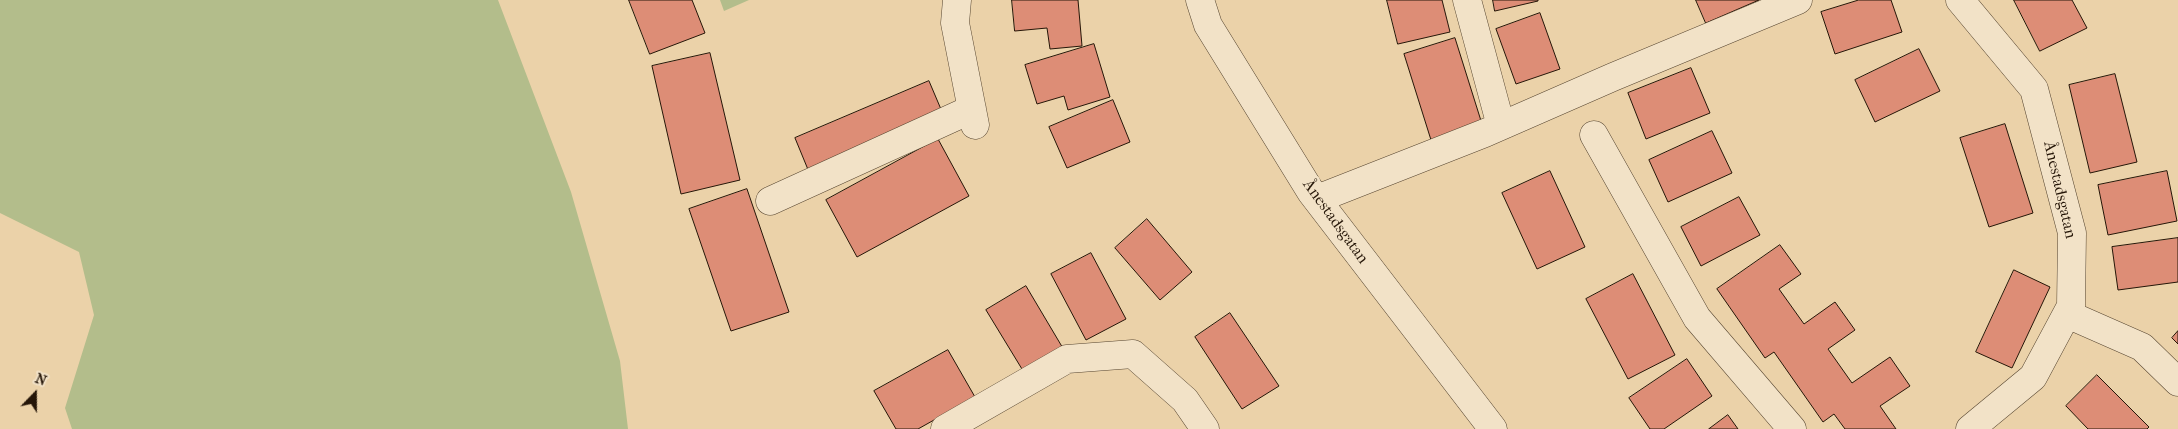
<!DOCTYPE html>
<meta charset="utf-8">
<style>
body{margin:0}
#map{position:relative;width:2178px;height:429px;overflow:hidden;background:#ebd2a9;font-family:"IM FELL French Canon",serif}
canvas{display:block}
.north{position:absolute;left:10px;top:369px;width:50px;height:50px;-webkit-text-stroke:4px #f2e2c7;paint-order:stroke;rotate:22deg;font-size:14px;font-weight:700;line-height:20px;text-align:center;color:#251608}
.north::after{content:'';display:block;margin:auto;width:18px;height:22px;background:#251608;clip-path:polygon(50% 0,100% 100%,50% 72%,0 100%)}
</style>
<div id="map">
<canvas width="2178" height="429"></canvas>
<div class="north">N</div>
</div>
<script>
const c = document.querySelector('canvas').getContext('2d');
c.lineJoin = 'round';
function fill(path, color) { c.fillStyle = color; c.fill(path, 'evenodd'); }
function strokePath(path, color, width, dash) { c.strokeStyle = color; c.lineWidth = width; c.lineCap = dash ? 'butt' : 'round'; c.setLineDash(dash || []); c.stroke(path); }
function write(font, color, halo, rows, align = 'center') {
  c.font = font + ' "IM FELL French Canon",serif'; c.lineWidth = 5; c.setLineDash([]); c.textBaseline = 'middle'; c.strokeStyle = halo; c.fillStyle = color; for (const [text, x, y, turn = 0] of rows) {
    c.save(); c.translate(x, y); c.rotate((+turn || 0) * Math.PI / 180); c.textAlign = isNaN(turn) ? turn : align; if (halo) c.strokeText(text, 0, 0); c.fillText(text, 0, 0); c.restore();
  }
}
const green = new Path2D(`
 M 0,0 L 498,0 L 571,192 L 620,361 L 628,429 L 72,429 L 65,408 L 94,315 L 79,252 L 0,213 Z
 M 720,0 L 749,0 L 724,11 Z`);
const building = new Path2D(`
 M 629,0 L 692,0 L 705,33 L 650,54 Z
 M 1012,0 L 1078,0 L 1082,46 L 1050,49 L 1047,28 L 1015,31 Z
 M 1387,0 L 1442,0 L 1450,32 L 1398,44 Z
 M 1493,0 L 1538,0 L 1538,1 L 1495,11 Z
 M 1696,0 L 1759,0 L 1706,23 Z
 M 1859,0 L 1891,0 L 1902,32 L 1835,54 L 1821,12 Z
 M 2014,0 L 2072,0 L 2087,28 L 2040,51 Z
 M 1540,13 L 1560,69 L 1516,84 L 1496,29 Z
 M 1455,38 L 1482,124 L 1431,140 L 1404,54 Z
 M 1094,44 L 1110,97 L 1068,110 L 1064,96 L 1037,104 L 1025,65 Z
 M 1919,49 L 1940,91 L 1875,122 L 1855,80 Z
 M 710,53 L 740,180 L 681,194 L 652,66 Z
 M 1691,68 L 1710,113 L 1646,139 L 1628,93 Z
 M 2115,74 L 2137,162 L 2090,173 L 2069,85 Z
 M 929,81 L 943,114 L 809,172 L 795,138 Z
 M 1113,100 L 1130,142 L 1067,168 L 1049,127 Z
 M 2005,124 L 2033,213 L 1989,227 L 1960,138 Z
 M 1712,131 L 1732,173 L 1668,202 L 1649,160 Z
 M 938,139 L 969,196 L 857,257 L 826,200 Z
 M 1550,171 L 1585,247 L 1537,269 L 1502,193 Z
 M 2167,171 L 2177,221 L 2108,235 L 2098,185 Z
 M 747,189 L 789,312 L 731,331 L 689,209 Z
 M 1739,197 L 1760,235 L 1701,266 L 1681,227 Z
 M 1147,219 L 1192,272 L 1160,300 L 1115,248 Z
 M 2178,238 L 2178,282 L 2118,290 L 2112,247 Z
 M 1780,245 L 1801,274 L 1779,289 L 1804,324 L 1835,302 L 1855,330 L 1828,349 L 1852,383 L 1890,357 L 1910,386 L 1880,406 L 1896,429 L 1845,429 L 1834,414 L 1823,422 L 1774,352 L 1765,358 L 1717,289 Z
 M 1091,253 L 1126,319 L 1086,340 L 1051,274 Z
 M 2014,270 L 2050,287 L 2012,368 L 1976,352 Z
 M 1633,274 L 1675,355 L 1628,379 L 1586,299 Z
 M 1026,286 L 1064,350 L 1025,374 L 986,310 Z
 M 1230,313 L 1279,386 L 1242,409 L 1195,337 Z
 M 2178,331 L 2178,344 L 2172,338 Z
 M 948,350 L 975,397 L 918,429 L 896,429 L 874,391 Z
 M 1687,359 L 1712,396 L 1664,429 L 1650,429 L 1629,398 Z
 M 2097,375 L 2149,427 L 2147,429 L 2088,429 L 2066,406 Z
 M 1728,415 L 1738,429 L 1709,429 Z`);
const minor = new Path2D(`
 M 957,0 L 955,23 L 975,125
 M 1200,0 L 1208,25 L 1311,192 L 1493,429
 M 1467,0 L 1501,126
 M 1960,0 L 2034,89 L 2072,233 L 2071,306 L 2033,377 L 1970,429
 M 1594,135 L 1697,318 L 1792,429
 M 1317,199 L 1485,133 L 1613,77 L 1798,0
 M 770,201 L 972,109
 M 2067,314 L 2142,347 L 2178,382
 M 945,429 L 1067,359 L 1133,354 L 1185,400 L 1205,429`);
const streetNames = [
 ["Ånestadsgatan",2059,190,77],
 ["Ånestadsgatan",1335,222,54]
];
fill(green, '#b3bd8b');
fill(building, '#dd8d76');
strokePath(building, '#251608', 1);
strokePath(minor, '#564530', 29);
strokePath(minor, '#f2e2c7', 28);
write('16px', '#251608', '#f2e2c7', streetNames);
</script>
